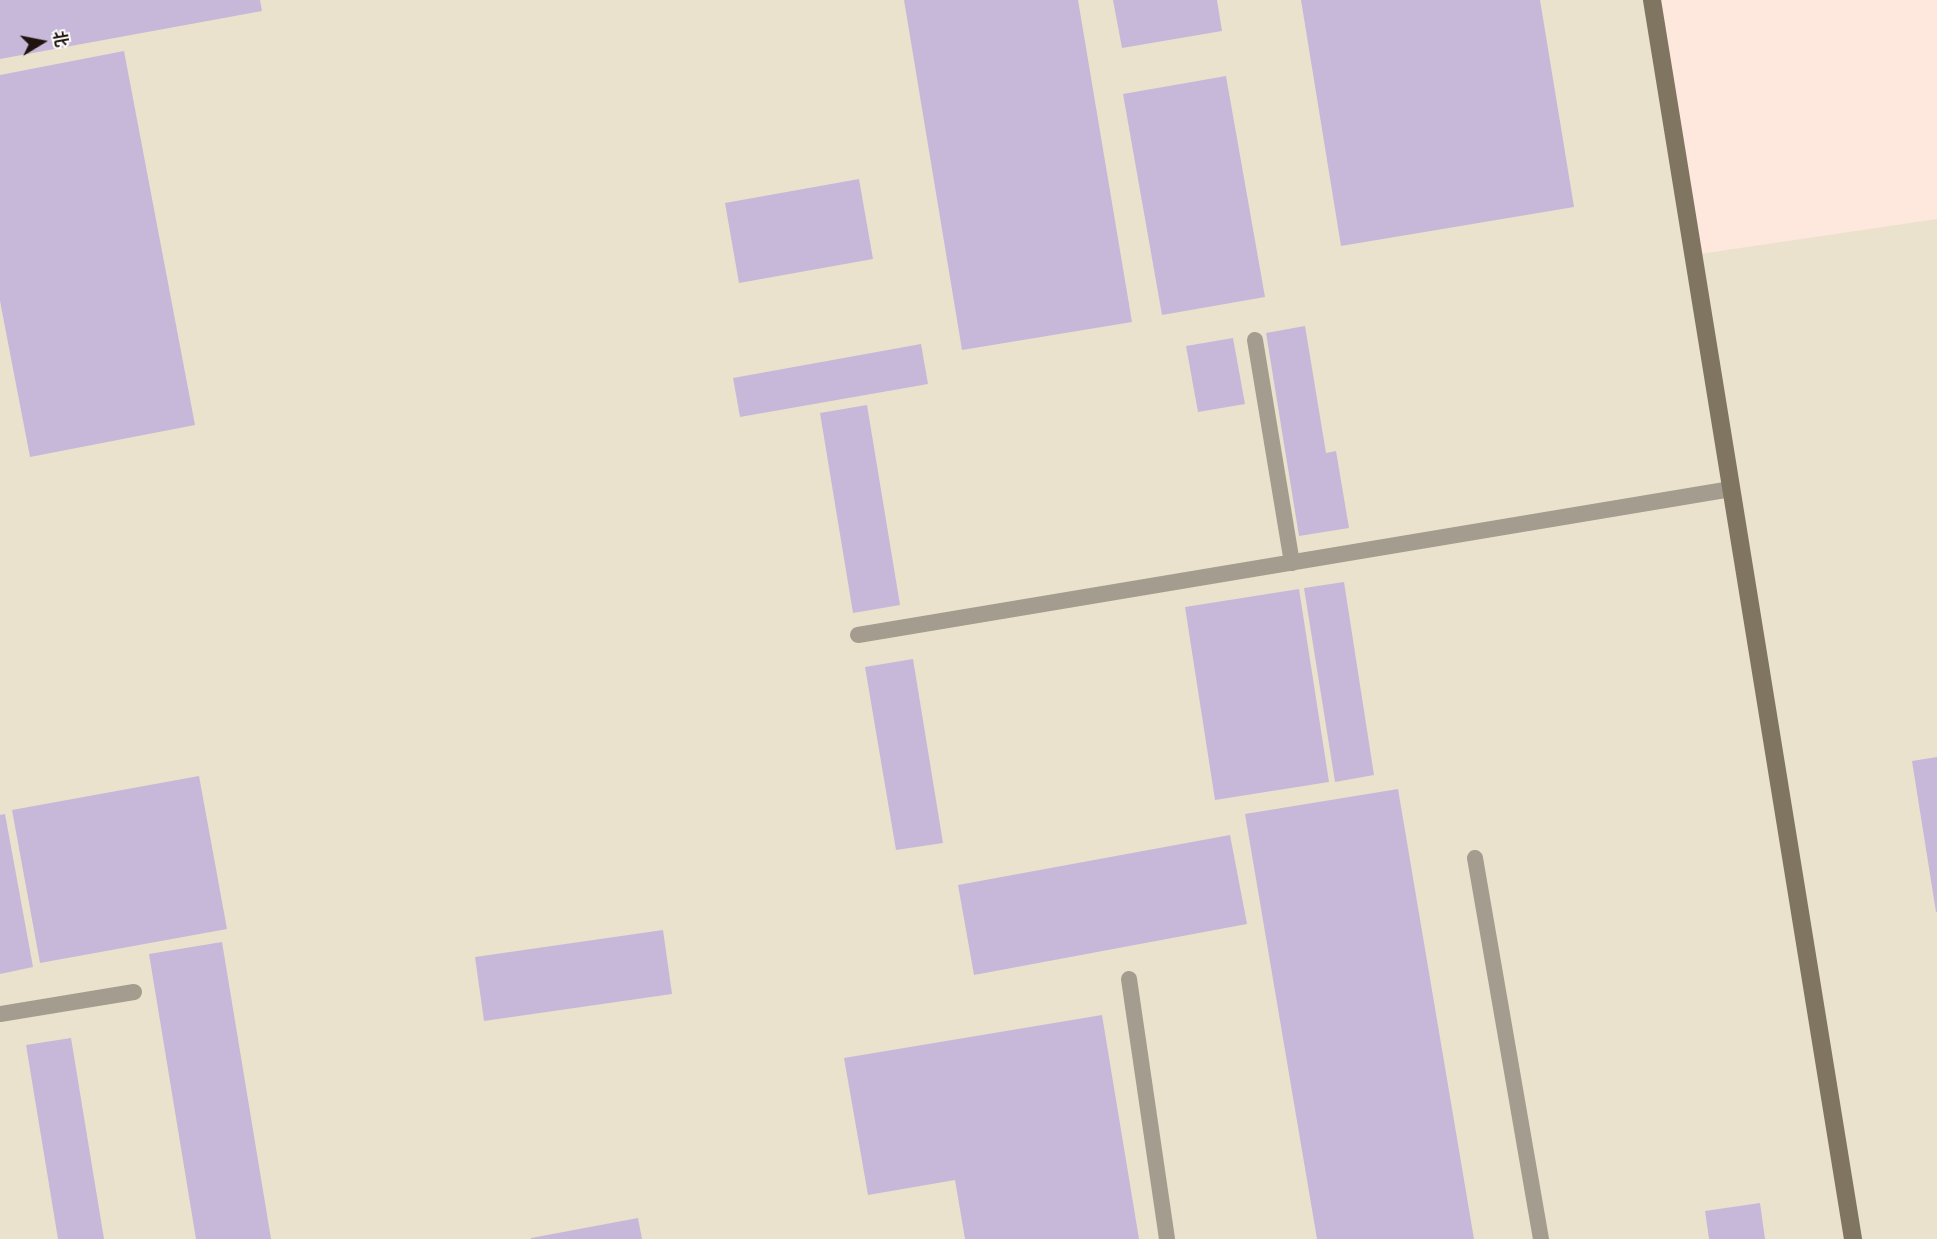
<!DOCTYPE html>
<meta charset="utf-8">
<style>
body{margin:0}
#map{position:relative;width:1937px;height:1239px;overflow:hidden;background:#fee7dc;font-family:Jost,"Noto Sans SC",sans-serif}
canvas{display:block}
.north{position:absolute;left:12px;top:12px;width:60px;height:60px;-webkit-text-stroke:4px #fafafa;paint-order:stroke;rotate:80deg;font-size:16px;font-weight:700;line-height:24px;text-align:center;color:#21140e}
.north::after{content:'';display:block;margin:auto;width:21px;height:27px;background:#21140e;clip-path:polygon(50% 0,100% 100%,50% 72%,0 100%)}
</style>
<div id="map">
<canvas width="1937" height="1239"></canvas>
<div class="north">北</div>
</div>
<script>
const c = document.querySelector('canvas').getContext('2d');
c.lineJoin = 'round';
function fill(path, color) { c.fillStyle = color; c.fill(path, 'evenodd'); }
function strokePath(path, color, width, dash) { c.strokeStyle = color; c.lineWidth = width; c.lineCap = dash ? 'butt' : 'round'; c.setLineDash(dash || []); c.stroke(path); }
const industrial = new Path2D(`
 M 0,0 L 1652,0 L 1693,255 L 1937,219 L 1937,1239 L 0,1239 Z`);
const building = new Path2D(`
 M 0,0 L 260,0 L 262,11 L 0,59 Z
 M 904,0 L 1078,0 L 1132,322 L 962,350 Z
 M 1113,0 L 1217,0 L 1222,31 L 1122,48 Z
 M 1301,0 L 1540,0 L 1574,207 L 1341,246 Z
 M 124,51 L 195,425 L 30,457 L 0,301 L 0,75 Z
 M 1226,76 L 1265,297 L 1162,315 L 1123,94 Z
 M 859,179 L 873,259 L 739,283 L 725,203 Z
 M 1305,326 L 1326,453 L 1336,451 L 1349,528 L 1299,536 L 1266,333 Z
 M 1233,338 L 1245,404 L 1198,412 L 1186,346 Z
 M 921,344 L 928,384 L 740,417 L 733,378 Z
 M 867,405 L 900,605 L 853,613 L 820,413 Z
 M 1344,582 L 1374,775 L 1335,782 L 1304,588 Z
 M 1299,589 L 1329,782 L 1215,800 L 1185,607 Z
 M 913,659 L 943,843 L 896,850 L 865,667 Z
 M 1937,757 L 1937,912 L 1936,912 L 1912,761 Z
 M 199,776 L 227,929 L 40,963 L 12,810 Z
 M 1398,789 L 1474,1239 L 1317,1239 L 1245,814 Z
 M 5,814 L 33,967 L 0,974 L 0,815 Z
 M 1230,835 L 1247,924 L 974,975 L 958,885 Z
 M 663,930 L 672,994 L 484,1021 L 475,957 Z
 M 222,942 L 271,1239 L 196,1239 L 149,954 Z
 M 1102,1015 L 1139,1239 L 965,1239 L 955,1180 L 868,1195 L 844,1058 Z
 M 71,1038 L 104,1239 L 58,1239 L 26,1045 Z
 M 1760,1203 L 1765,1239 L 1709,1239 L 1705,1211 Z
 M 638,1218 L 642,1239 L 531,1239 L 531,1238 Z`);
const lane = new Path2D(`
 M 1255,340 L 1292,563
 M 858,635 L 1731,489
 M 1475,858 L 1541,1239
 M 1129,979 L 1167,1239
 M 0,1014 L 134,992`);
const secondary = new Path2D(`
 M 1652,0 L 1853,1239`);
fill(industrial, '#ebe2cd');
fill(building, '#c7b8d9');
strokePath(lane, '#a49c8e', 16);
strokePath(secondary, '#807561', 18);
</script>
